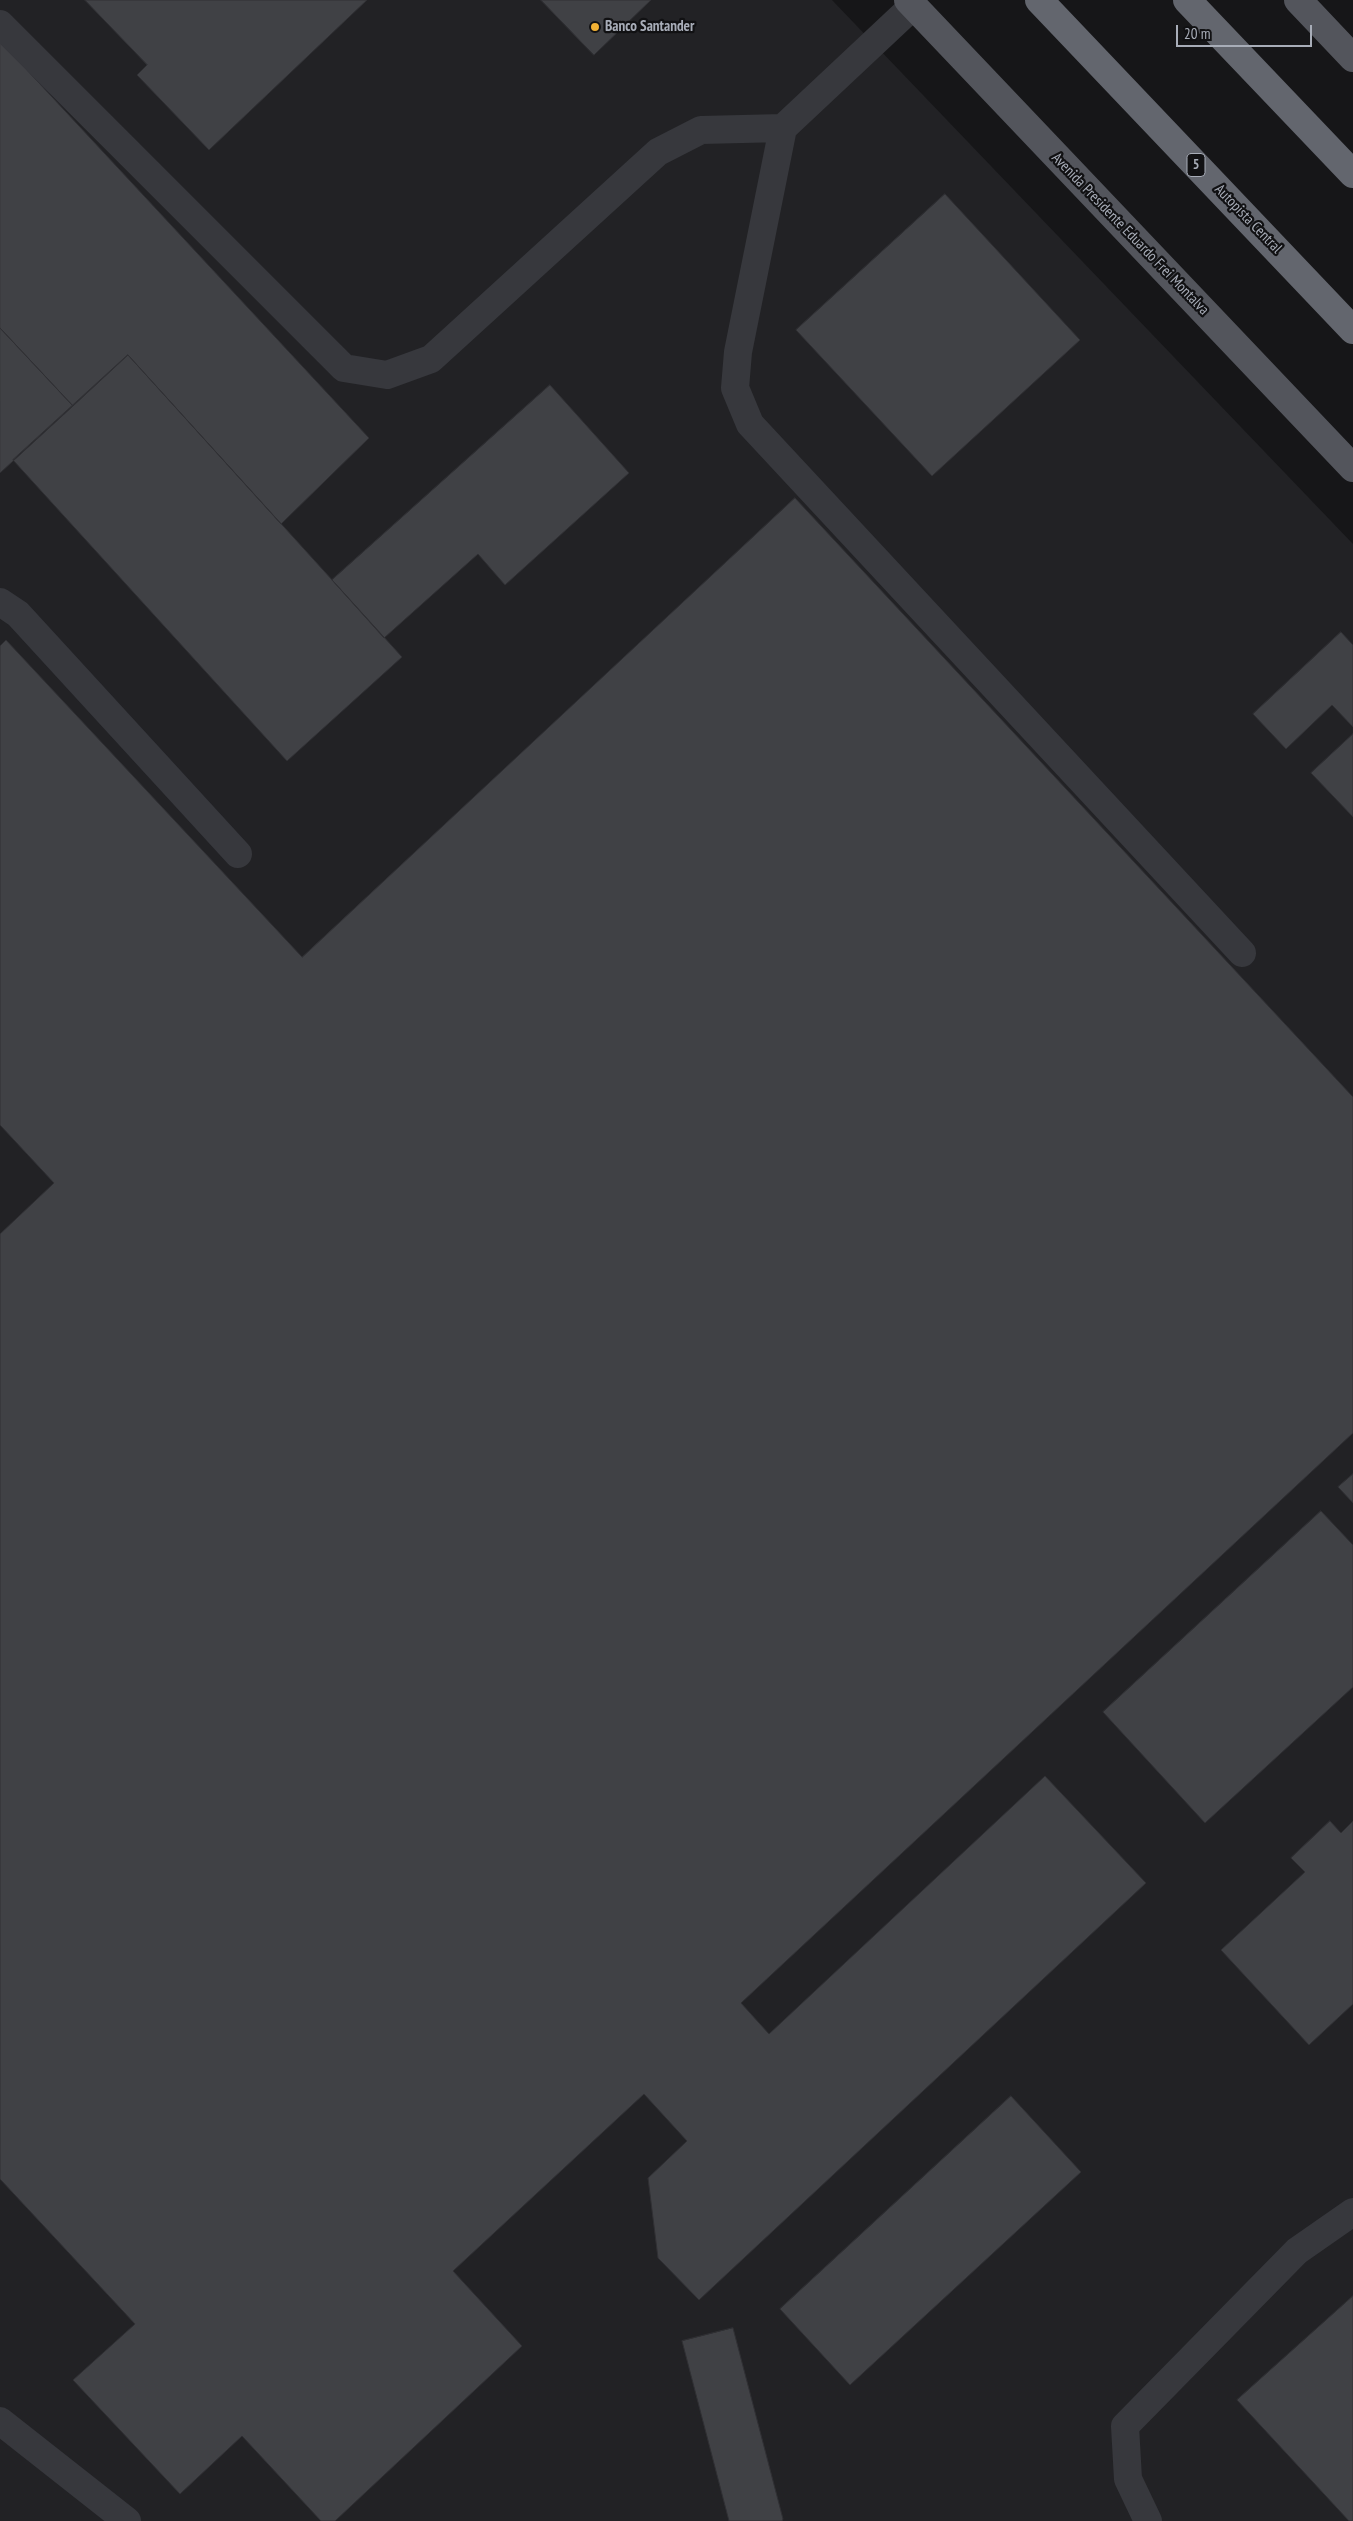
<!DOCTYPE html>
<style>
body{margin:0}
#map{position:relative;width:1353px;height:2521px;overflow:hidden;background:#161618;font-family:"PT Sans Narrow",sans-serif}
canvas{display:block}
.scale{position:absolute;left:1176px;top:25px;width:136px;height:22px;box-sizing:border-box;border:2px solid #a8adb8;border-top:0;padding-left:6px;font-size:15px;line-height:18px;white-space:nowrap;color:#a8adb8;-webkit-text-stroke:4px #111113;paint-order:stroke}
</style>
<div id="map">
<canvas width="1353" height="2521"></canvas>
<div class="scale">20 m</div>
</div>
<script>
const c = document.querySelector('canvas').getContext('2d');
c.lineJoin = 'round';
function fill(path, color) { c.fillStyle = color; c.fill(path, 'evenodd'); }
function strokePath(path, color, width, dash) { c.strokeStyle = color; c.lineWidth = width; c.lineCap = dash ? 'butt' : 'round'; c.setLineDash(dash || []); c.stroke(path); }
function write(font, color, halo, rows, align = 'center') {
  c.font = font + ' "PT Sans Narrow",sans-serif'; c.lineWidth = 4.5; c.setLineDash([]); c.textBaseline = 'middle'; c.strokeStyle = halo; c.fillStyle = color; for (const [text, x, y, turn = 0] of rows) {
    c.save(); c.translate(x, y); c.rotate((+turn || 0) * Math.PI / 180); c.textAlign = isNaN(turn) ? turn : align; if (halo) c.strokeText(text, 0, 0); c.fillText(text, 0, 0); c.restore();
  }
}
const built = new Path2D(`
 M 0,0 L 832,0 L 1353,544 L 1353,2521 L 0,2521 Z`);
const building = new Path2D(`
 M 85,0 L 367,0 L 209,150 L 137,75 L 147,65 Z
 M 541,0 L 651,0 L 594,55 Z
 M 0,41 L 369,438 L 281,524 L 128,355 L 73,406 L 0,328 Z
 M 945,194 L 1080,340 L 932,476 L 796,330 Z
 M 0,328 L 73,406 L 0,473 Z
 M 128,355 L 402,657 L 287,761 L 13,460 Z
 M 550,385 L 629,473 L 505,585 L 478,554 L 384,638 L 332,580 Z
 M 795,498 L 1353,1097 L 1353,1433 L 741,2003 L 769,2034 L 1045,1776 L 1146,1883 L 699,2300 L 658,2258 L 648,2178 L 687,2141 L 644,2094 L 453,2271 L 522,2346 L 335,2521 L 321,2521 L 242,2436 L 180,2494 L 73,2380 L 135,2324 L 0,2179 L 0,1234 L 54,1183 L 0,1125 L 0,646 L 6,640 L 302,957 Z
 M 1341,632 L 1353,645 L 1353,727 L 1332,705 L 1286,749 L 1253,714 Z
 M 1353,734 L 1353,817 L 1311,773 Z
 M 1353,1474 L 1353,1503 L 1338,1487 Z
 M 1321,1511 L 1353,1545 L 1353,1687 L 1205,1823 L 1103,1712 Z
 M 1330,1821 L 1341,1833 L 1353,1821 L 1353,2004 L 1309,2045 L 1221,1950 L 1305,1872 L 1291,1858 Z
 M 1011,2096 L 1081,2172 L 850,2385 L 780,2309 Z
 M 1353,2296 L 1353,2521 L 1349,2521 L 1237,2400 Z
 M 733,2328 L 783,2519 L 782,2521 L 729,2521 L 682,2341 Z`);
const minor = new Path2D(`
 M 913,6 L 783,128 L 738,352 L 735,388 L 750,424 L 1242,953
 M 0,24 L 344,368 L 387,375 L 431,359 L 658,152 L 701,130 L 783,128
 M 0,602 L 18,614 L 238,854
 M 0,2421 L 127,2521
 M 1148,2521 L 1128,2479 L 1125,2426 L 1297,2251 L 1353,2212`);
const major = new Path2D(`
 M 908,0 L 1353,468
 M 1298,0 L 1353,58`);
const highway = new Path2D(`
 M 1039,0 L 1353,330
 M 1187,0 L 1353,174`);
const markers = [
 [595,27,5,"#f2b134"]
];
const shields = [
 [1196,165,18]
];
const shieldNames = [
 ["5",1196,165]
];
const poiNames = [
 ["Banco Santander",605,27]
];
const streetNames = [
 ["Autopista Central",1248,219,46],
 ["Avenida Presidente Eduardo Frei Montalva",1130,234,46]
];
fill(built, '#222225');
fill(building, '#404145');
strokePath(building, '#303034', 1);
strokePath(minor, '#37383d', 28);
strokePath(major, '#53555c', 28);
strokePath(highway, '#63666e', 28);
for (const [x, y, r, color] of markers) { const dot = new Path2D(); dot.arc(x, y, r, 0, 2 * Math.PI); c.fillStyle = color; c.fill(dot); strokePath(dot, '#111113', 2); }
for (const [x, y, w] of shields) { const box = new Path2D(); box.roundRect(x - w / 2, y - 11.5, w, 23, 4); c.fillStyle = '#111113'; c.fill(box); strokePath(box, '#a8adb8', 1); }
write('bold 14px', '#a8adb8', null, shieldNames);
write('bold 15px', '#a8adb8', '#111113', poiNames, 'left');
write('15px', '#a8adb8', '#111113', streetNames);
</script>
